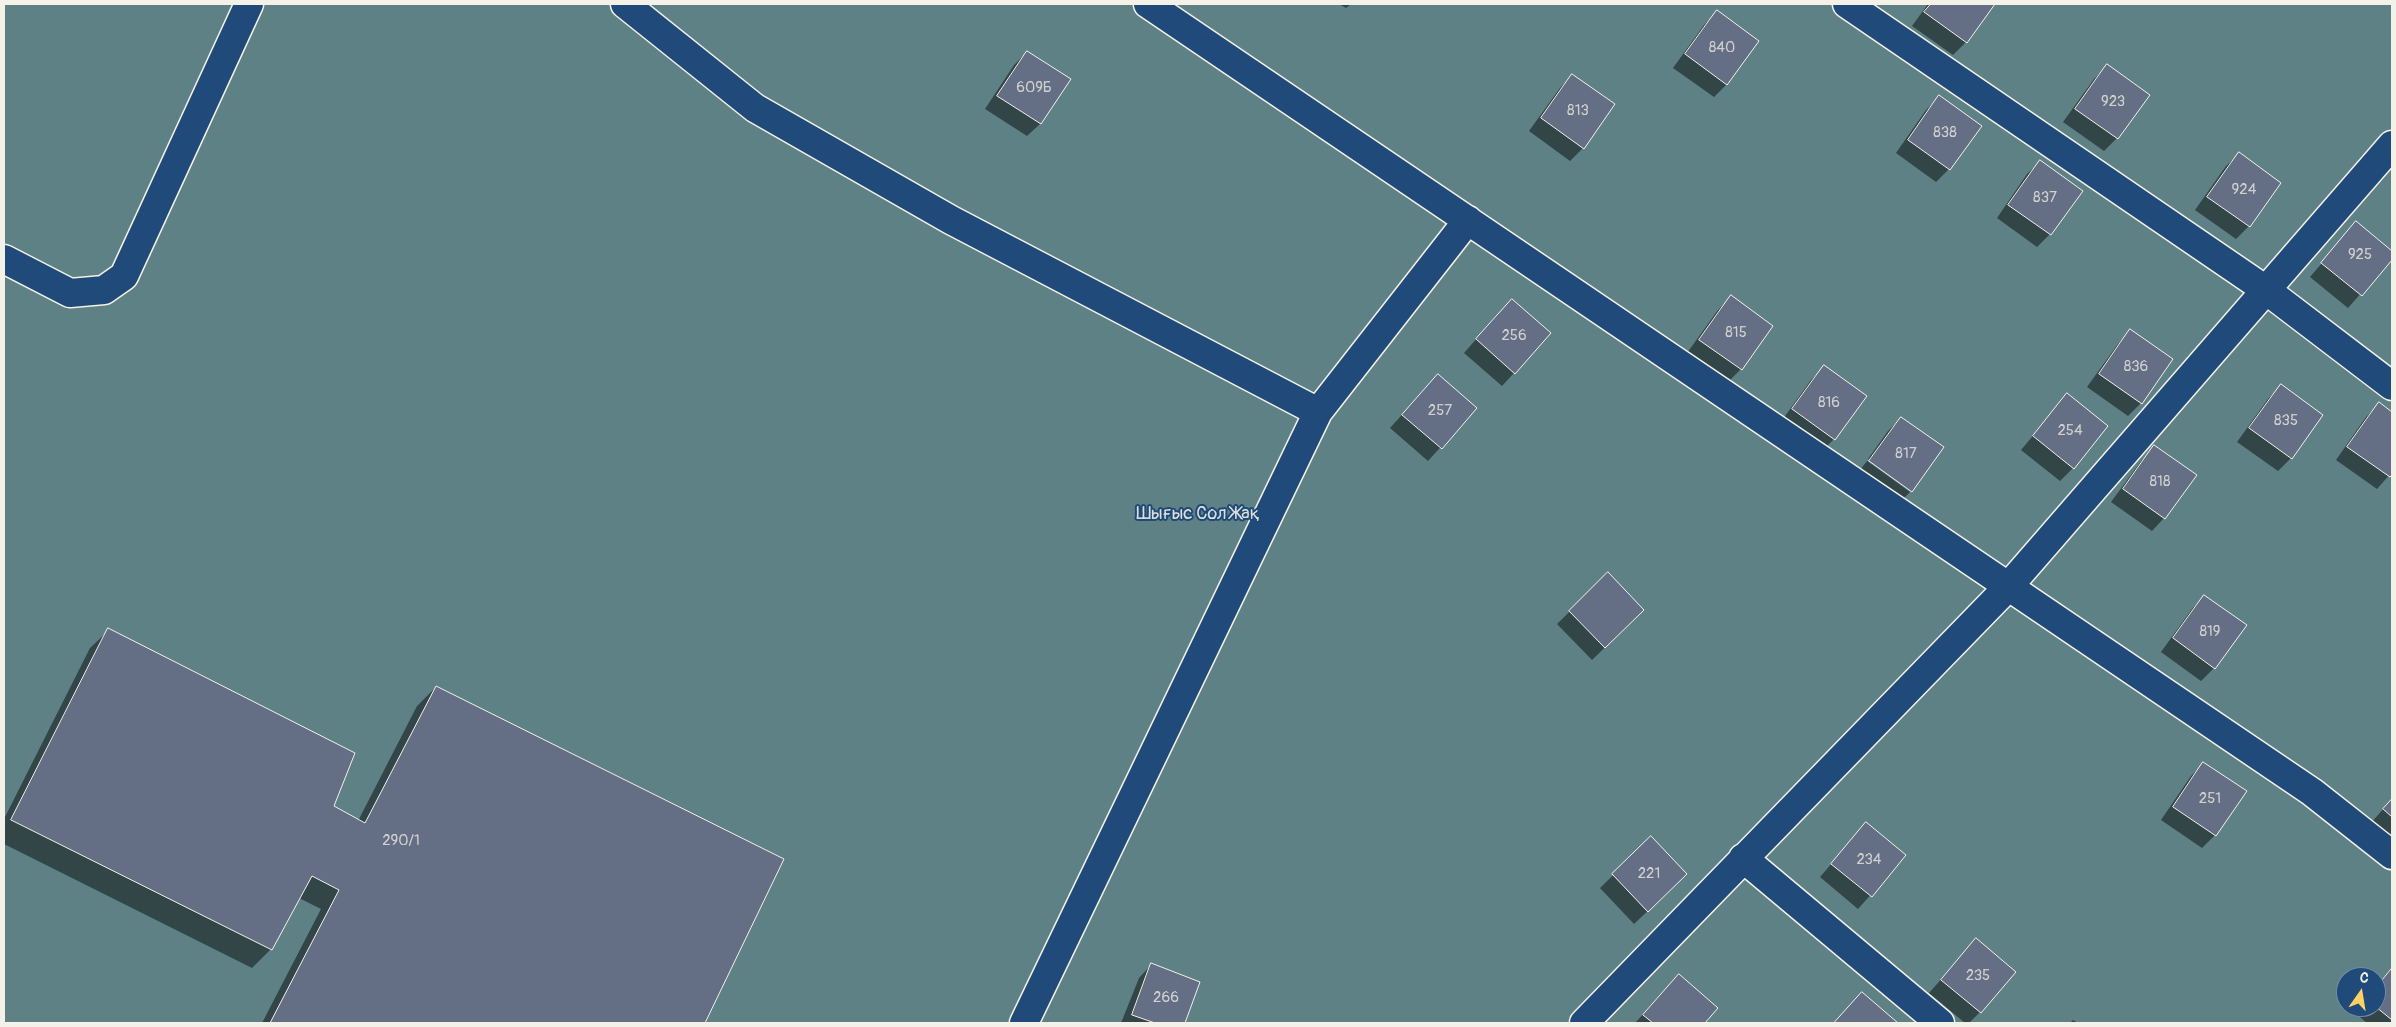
<!DOCTYPE html>
<meta charset="utf-8">
<style>
body{margin:0}
#map{position:relative;width:2396px;height:1027px;overflow:hidden;background:#1f4a7a;font-family:Pangolin,sans-serif}
canvas{display:block}
.frame{position:absolute;inset:0;border:5px solid #f4f1e8;pointer-events:none}
.north{position:absolute;left:2336px;top:967px;width:50px;height:50px;box-sizing:border-box;background:#1f4a7a;border:1px solid #748da6;border-radius:50%;rotate:13deg;font-size:14px;font-weight:700;line-height:20px;text-align:center;color:#f4f1e8}
.north::after{content:'';display:block;margin:auto;width:18px;height:22px;background:#ffd166;clip-path:polygon(50% 0,100% 100%,50% 72%,0 100%)}
</style>
<div id="map">
<canvas width="2396" height="1027"></canvas>
<div class="frame"></div>
<div class="north">С</div>
</div>
<script>
const c = document.querySelector('canvas').getContext('2d');
c.lineJoin = 'round';
function fill(path, color) { c.fillStyle = color; c.fill(path, 'evenodd'); }
function strokePath(path, color, width, dash) { c.strokeStyle = color; c.lineWidth = width; c.lineCap = dash ? 'butt' : 'round'; c.setLineDash(dash || []); c.stroke(path); }
function write(font, color, halo, rows, align = 'center') {
  c.font = font + ' Pangolin,sans-serif'; c.lineWidth = 4; c.setLineDash([]); c.textBaseline = 'middle'; c.strokeStyle = halo; c.fillStyle = color; for (const [text, x, y, turn = 0] of rows) {
    c.save(); c.translate(x, y); c.rotate((+turn || 0) * Math.PI / 180); c.textAlign = isNaN(turn) ? turn : align; if (halo) c.strokeText(text, 0, 0); c.fillText(text, 0, 0); c.restore();
  }
}
const green = new Path2D(`
 M 4,4 L 2392,4 L 2392,1023 L 4,1023 ZM 2346,977 L 2376,977 L 2376,1007 L 2346,1007 Z`);
const shadow = new Path2D(`
 M 1339,4 L 1351,4 L 1346,8 Z
 M 1928,4 L 1993,4 L 1966,42 L 1953,55 L 1912,26 Z
 M 1717,12 L 1727,84 L 1714,97 L 1673,68 L 1704,25 Z
 M 1027,52 L 1069,80 L 1040,124 L 1027,136 L 985,109 L 1014,65 Z
 M 2107,66 L 2148,95 L 2117,138 L 2104,151 L 2063,122 L 2094,79 Z
 M 1572,75 L 1583,148 L 1570,161 L 1529,131 L 1560,88 Z
 M 1939,97 L 1949,169 L 1936,182 L 1896,153 L 1926,110 Z
 M 2239,154 L 2249,226 L 2236,239 L 2195,210 L 2226,166 Z
 M 2040,162 L 2050,234 L 2037,247 L 1997,218 L 2027,174 Z
 M 2356,223 L 2392,253 L 2392,258 L 2348,308 L 2310,277 Z
 M 1731,297 L 1771,326 L 1741,369 L 1728,382 L 1687,353 L 1718,310 Z
 M 1499,313 L 1514,373 L 1502,386 L 1464,353 Z
 M 2130,331 L 2171,360 L 2141,403 L 2128,416 L 2087,387 L 2118,344 Z
 M 1824,367 L 1834,439 L 1821,452 L 1780,423 L 1811,380 Z
 M 2281,386 L 2291,458 L 2278,471 L 2237,442 L 2268,399 Z
 M 1426,388 L 1476,408 L 1428,461 L 1390,428 Z
 M 2067,395 L 2073,468 L 2060,481 L 2021,450 Z
 M 2379,404 L 2392,413 L 2392,472 L 2377,489 L 2336,460 L 2366,417 Z
 M 1901,418 L 1942,447 L 1911,491 L 1911,489 L 1868,459 L 1888,431 Z
 M 2155,447 L 2164,518 L 2152,531 L 2111,502 L 2142,460 Z
 M 1867,461 L 1910,492 L 1898,504 L 1857,474 Z
 M 1608,574 L 1630,623 L 1592,660 L 1557,624 Z
 M 2204,596 L 2245,625 L 2214,668 L 2201,681 L 2161,652 L 2192,609 Z
 M 109,630 L 332,806 L 358,821 L 417,706 L 436,687 L 782,860 L 703,1023 L 262,1023 L 321,909 L 299,898 L 271,949 L 252,968 L 4,844 L 4,819 L 90,648 Z
 M 2204,763 L 2245,792 L 2215,835 L 2202,848 L 2161,820 L 2191,776 Z
 M 2392,799 L 2392,842 L 2371,823 Z
 M 1866,824 L 1905,856 L 1858,909 L 1820,877 Z
 M 1651,838 L 1673,887 L 1634,924 L 1600,888 Z
 M 1976,940 L 2014,972 L 1980,1012 L 1969,1023 L 1965,1023 L 1929,993 Z
 M 1151,965 L 1199,983 L 1183,1023 L 1121,1023 L 1139,978 Z
 M 2392,967 L 2392,1023 L 2367,1023 L 2355,1013 L 2360,1007 L 2376,1007 L 2376,987 Z
 M 1667,988 L 1717,1008 L 1704,1023 L 1635,1023 Z
 M 1862,993 L 1896,1023 L 1834,1023 Z
 M 2073,1020 L 2078,1023 L 2070,1023 Z`);
const building = new Path2D(`
 M 1931,4 L 1995,4 L 1967,43 L 1924,12 Z
 M 1717,10 L 1759,41 L 1727,85 L 1685,54 Z
 M 1027,51 L 1071,79 L 1041,124 L 997,96 Z
 M 2107,64 L 2150,95 L 2118,139 L 2075,109 Z
 M 1572,74 L 1615,104 L 1584,149 L 1541,118 Z
 M 1939,95 L 1982,126 L 1950,170 L 1908,140 Z
 M 2239,152 L 2281,183 L 2250,227 L 2207,197 Z
 M 2040,160 L 2083,191 L 2051,235 L 2008,205 Z
 M 2356,221 L 2392,251 L 2392,260 L 2362,296 L 2321,263 Z
 M 1731,295 L 1773,326 L 1742,370 L 1699,340 Z
 M 1512,299 L 1551,333 L 1515,374 L 1476,339 Z
 M 2130,329 L 2173,359 L 2142,404 L 2099,374 Z
 M 1824,365 L 1867,396 L 1835,440 L 1792,409 Z
 M 1438,374 L 1477,408 L 1442,449 L 1402,415 Z
 M 2281,384 L 2323,415 L 2292,459 L 2249,428 Z
 M 2067,393 L 2108,426 L 2074,469 L 2033,436 Z
 M 2379,402 L 2392,412 L 2392,475 L 2390,477 L 2347,447 Z
 M 1901,417 L 1944,447 L 1912,492 L 1869,461 Z
 M 2154,445 L 2197,475 L 2165,519 L 2123,489 Z
 M 1608,572 L 1644,610 L 1605,648 L 1569,611 Z
 M 2204,595 L 2247,625 L 2215,669 L 2173,638 Z
 M 108,628 L 355,753 L 334,806 L 365,823 L 436,686 L 784,859 L 705,1023 L 270,1023 L 339,890 L 312,876 L 272,950 L 11,820 Z
 M 2203,762 L 2247,791 L 2216,836 L 2173,807 Z
 M 2392,799 L 2392,817 L 2383,809 Z
 M 1866,822 L 1906,855 L 1872,897 L 1831,864 Z
 M 1651,836 L 1687,874 L 1648,912 L 1612,874 Z
 M 1976,938 L 2016,972 L 1981,1013 L 1941,980 Z
 M 1151,963 L 1200,982 L 1185,1023 L 1155,1023 L 1132,1015 Z
 M 2392,968 L 2392,1020 L 2376,1007 L 2376,988 Z
 M 1679,974 L 1718,1008 L 1705,1023 L 1653,1023 L 1643,1015 Z
 M 1862,992 L 1898,1023 L 1834,1023 Z`);
const minor = new Path2D(`
 M 625,4 L 755,108 L 951,220 L 1318,412
 M 1148,4 L 2312,792 L 2392,855
 M 1847,4 L 2266,290 L 2392,386
 M 4,259 L 70,293 L 104,290 L 124,276 L 249,4
 M 1743,858 L 1940,1023
 M 1024,1023 L 1318,412 L 1468,220
 M 1584,1023 L 2008,587 L 2392,145`);
const numberNames = [
 ["840",1722,48],
 ["609Б",1034,88],
 ["923",2113,102],
 ["813",1578,111],
 ["838",1945,133],
 ["924",2244,190],
 ["837",2045,198],
 ["925",2360,255],
 ["815",1736,333],
 ["256",1514,336],
 ["836",2136,367],
 ["816",1829,403],
 ["257",1440,411],
 ["835",2286,421],
 ["254",2070,431],
 ["817",1906,454],
 ["818",2160,482],
 ["819",2210,632],
 ["251",2210,799],
 ["290/1",401,841],
 ["234",1869,860],
 ["221",1649,874],
 ["235",1978,976],
 ["266",1166,998]
];
const parkNames = [
 ["Шығыс Сол Жақ",1198,514]
];
fill(green, '#5e8186');
fill(shadow, '#0007');
fill(building, '#646e84');
strokePath(building, '#f4f1e8', 1);
strokePath(minor, '#f4f1e8', 31);
strokePath(minor, '#1f4a7a', 28);
write('15px', '#d0d0cf', null, numberNames);
write('18px', '#dee0d9', '#1f4a7a', parkNames);
</script>
